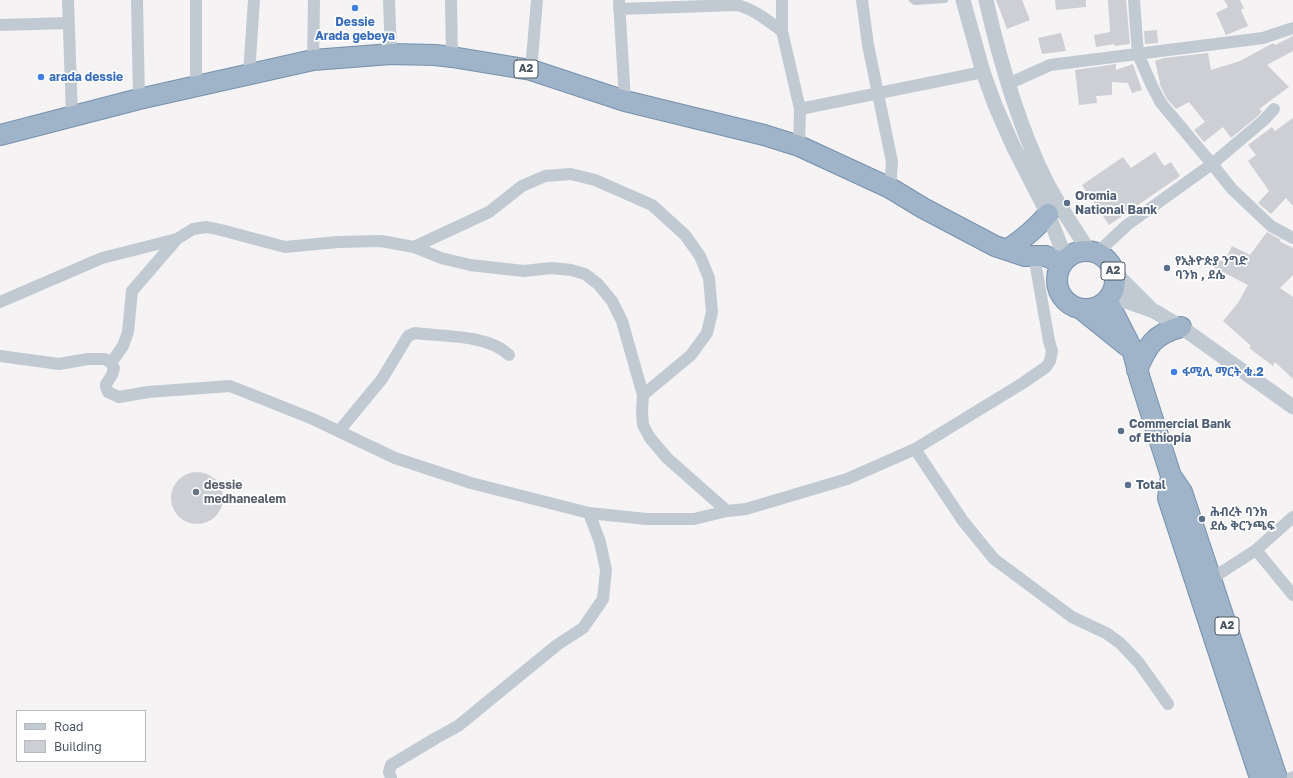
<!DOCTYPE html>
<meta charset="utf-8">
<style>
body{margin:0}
#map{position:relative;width:1293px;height:778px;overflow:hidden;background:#f5f3f3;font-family:"Golos Text",sans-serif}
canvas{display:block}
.legend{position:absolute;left:16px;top:710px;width:130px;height:52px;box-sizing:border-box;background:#fff;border:1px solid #b7bbc0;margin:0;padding:5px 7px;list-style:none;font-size:12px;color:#4a5661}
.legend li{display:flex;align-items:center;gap:8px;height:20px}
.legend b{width:20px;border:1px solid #b7bbc0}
</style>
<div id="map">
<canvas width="1293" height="778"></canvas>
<ul class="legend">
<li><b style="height:5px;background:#c1cad2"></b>Road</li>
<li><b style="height:11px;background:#cdcfd5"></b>Building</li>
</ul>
</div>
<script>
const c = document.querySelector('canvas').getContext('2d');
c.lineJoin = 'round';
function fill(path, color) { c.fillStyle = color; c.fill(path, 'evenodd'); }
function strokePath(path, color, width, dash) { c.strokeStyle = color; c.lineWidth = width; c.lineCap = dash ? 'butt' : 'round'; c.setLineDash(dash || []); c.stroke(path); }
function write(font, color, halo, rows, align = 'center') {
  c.font = font + ' "Golos Text","Noto Sans Ethiopic",sans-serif'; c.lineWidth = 3.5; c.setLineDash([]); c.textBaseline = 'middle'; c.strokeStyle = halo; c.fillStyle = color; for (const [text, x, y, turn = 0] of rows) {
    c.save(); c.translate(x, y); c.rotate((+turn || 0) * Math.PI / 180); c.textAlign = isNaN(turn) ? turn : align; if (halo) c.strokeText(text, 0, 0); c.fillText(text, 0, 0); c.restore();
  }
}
const building = new Path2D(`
 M 996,0 L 1022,0 L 1030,20 L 1007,29 Z
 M 1055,0 L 1086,0 L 1086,7 L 1056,10 Z
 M 1108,0 L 1126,0 L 1130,44 L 1115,46 L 1114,44 L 1096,47 L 1094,35 L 1110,32 Z
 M 1224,0 L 1240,0 L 1244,8 L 1241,10 L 1248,26 L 1226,35 L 1216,13 L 1228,7 Z
 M 1157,30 L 1158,43 L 1145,44 L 1144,31 Z
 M 1061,33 L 1066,51 L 1042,54 L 1038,38 Z
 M 1293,36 L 1293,51 L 1267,65 L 1289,87 L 1259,109 L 1262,111 L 1259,115 L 1231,138 L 1223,127 L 1204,142 L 1194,130 L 1205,122 L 1189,102 L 1176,109 L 1167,99 L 1159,83 L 1160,83 L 1155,61 L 1164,58 L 1208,53 L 1211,70 L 1240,61 L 1273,43 L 1275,45 Z
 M 1116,64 L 1116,70 L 1133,64 L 1142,90 L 1132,93 L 1128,83 L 1112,82 L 1112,95 L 1096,96 L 1097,103 L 1079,105 L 1075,70 Z
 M 1293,118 L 1293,206 L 1286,198 L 1271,214 L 1258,203 L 1269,191 L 1248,161 L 1256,155 L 1248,145 L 1272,127 L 1275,131 Z
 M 1155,152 L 1164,166 L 1171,162 L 1180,176 L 1109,225 L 1082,185 L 1123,157 L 1131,168 Z
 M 1267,232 L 1281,240 L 1279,241 L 1293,248 L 1293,275 L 1280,288 L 1293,297 L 1293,379 L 1275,362 L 1273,366 L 1249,348 L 1251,346 L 1223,321 L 1238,303 L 1248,285 L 1211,266 L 1216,258 L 1224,262 L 1232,246 L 1250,255 Z
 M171 498a26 26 0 1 1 52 0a26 26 0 1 1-52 0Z`);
const service = new Path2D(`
 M 912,0 L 915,2 L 945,0`);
const minor = new Path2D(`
 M 68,0 L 72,116
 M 137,0 L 139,99
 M 389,0 L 391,54
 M 451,0 L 452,57
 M 619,0 L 625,101
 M 782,0 L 782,31 L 800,109 L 799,146
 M 862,0 L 868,45 L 892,162 L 890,188
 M 619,9 L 737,5 C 754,9 768,21 782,31
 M 0,25 L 68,23
 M 313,60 L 314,0
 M 531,70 L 537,0
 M 249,74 L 254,0
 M 1008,84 L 1050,65 L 1263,38 L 1293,28
 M 196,86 L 196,0
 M 800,109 L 983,72
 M 1274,109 L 1264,120 L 1212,164 L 1232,189 L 1271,226 L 1293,238
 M 414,247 L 489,212 L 522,186 L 545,176 L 571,174 L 595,180 L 652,205 L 685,235 L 700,256 L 709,278 L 712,312 L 707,333 L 691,355 L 643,395
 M 1097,253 L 1127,225 L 1212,164 L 1161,103 L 1152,86 L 1138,54 L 1134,0
 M 0,302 L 102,258 L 177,239
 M 0,356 L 59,364 L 88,359 L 105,359 L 111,363 L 114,368 L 112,375 L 106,384 L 106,387 L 108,392 L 119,397 L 148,392 L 230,386 L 313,419 L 395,458 L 471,483 L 589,513 L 646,519 L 694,519 L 727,511 L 746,509 L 847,479 L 915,449 L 1023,383 L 1046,367 L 1050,361 L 1052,351 L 1049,341 L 1036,267
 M 111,363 L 123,346 L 128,332 L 132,291 L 177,239 L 193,229 L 207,227 L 221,230 L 285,247 L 338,242 L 381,241 L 414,247 L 441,258 L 470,265 L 524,271 L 551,268 L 571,270 L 585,274 L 598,284 L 612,301 L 622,321 L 643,395 L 642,412 L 643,425 L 650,438 L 667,458 L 727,511
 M 339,431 L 382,379 L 408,336 L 415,333 C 443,337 488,334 509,355
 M 915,449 L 963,521 L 994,559 L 1072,617 L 1106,633 L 1120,643 L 1139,663 L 1168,704
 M 1256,550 L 1293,595
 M 1205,581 L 1211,579 L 1256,550 L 1293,517
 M 391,778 L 389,772 L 391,765 L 436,738 L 458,726 L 557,645 L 583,628 L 603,599 L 606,570 L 600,542 L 589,513
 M 1291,778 L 1293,777`);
const tertiary = new Path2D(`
 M 963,0 L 983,72 L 995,105 L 1014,148 L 1048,214 L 1066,259
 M 986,0 C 1000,62 1018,124 1046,181 C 1059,206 1074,228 1089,251
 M 1114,272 L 1151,309
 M 1111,296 L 1154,311 L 1181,327 L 1293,407`);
const trunk = new Path2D(`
 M 0,135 L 139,99 L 313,60 L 391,54 L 435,55 L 452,57 L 531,70 L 625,101 L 764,135 L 799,146 L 890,188 L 923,208 L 995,246 L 1025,256 L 1046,256 L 1062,264
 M 1007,250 C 1023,239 1036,229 1048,214
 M1057 280a29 29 0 1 1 58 0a29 29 0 1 1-58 0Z
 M 1107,300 L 1132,349 L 1140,379 L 1171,476 L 1182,492 L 1277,778
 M 1081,309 L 1127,346
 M 1137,370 C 1147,346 1154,334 1181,327
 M 1171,476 L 1168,498 L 1260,778`);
const markers = [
 [355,8,4,"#3f7fe0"],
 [41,77,4,"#3f7fe0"],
 [1067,203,4,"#5c6f8a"],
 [1167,268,4,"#5c6f8a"],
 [1174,372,4,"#3f7fe0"],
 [1121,431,4,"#5c6f8a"],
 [1128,485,4,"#5c6f8a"],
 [196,492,4,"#6b7280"],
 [1202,519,4,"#5c6f8a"]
];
const shields = [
 [526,69,24],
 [1113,271,24],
 [1227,626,24]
];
const shieldNames = [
 ["A2",526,69],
 ["A2",1113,271],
 ["A2",1227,626]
];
const shopNames = [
 ["Dessie",355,22,"center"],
 ["Arada gebeya",355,36,"center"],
 ["arada dessie",49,77],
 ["ፋሚሊ ማርት ቁ.2",1182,372]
];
const serviceNames = [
 ["Oromia",1075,196],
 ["National Bank",1075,210],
 ["የኢትዮጵያ ንግድ",1175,261],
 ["ባንክ , ደሴ",1175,275],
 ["Commercial Bank",1129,424],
 ["of Ethiopia",1129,438],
 ["Total",1136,485],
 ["ሕብረት ባንክ",1210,512],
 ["ደሴ ቅርንጫፍ",1210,526]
];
const worshipNames = [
 ["dessie",204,485],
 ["medhanealem",204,499]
];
fill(building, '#cdcfd5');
strokePath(trunk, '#7690ad', 22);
strokePath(service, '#c1cad2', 6);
strokePath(minor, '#c1cad2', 12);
strokePath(tertiary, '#c1cad2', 15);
strokePath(trunk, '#9fb4c9', 20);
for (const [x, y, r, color] of markers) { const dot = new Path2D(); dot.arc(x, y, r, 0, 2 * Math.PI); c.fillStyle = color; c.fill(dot); strokePath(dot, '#fff', 1.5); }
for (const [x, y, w] of shields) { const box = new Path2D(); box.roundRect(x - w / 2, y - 9, w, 18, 3); c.fillStyle = '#fff'; c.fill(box); strokePath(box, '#4a5661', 1); }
write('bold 11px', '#4a5661', null, shieldNames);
write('bold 12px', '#366cbe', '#fff', shopNames, 'left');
write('bold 12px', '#4e5e75', '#fff', serviceNames, 'left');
write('bold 12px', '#5b616d', '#fff', worshipNames, 'left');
</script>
